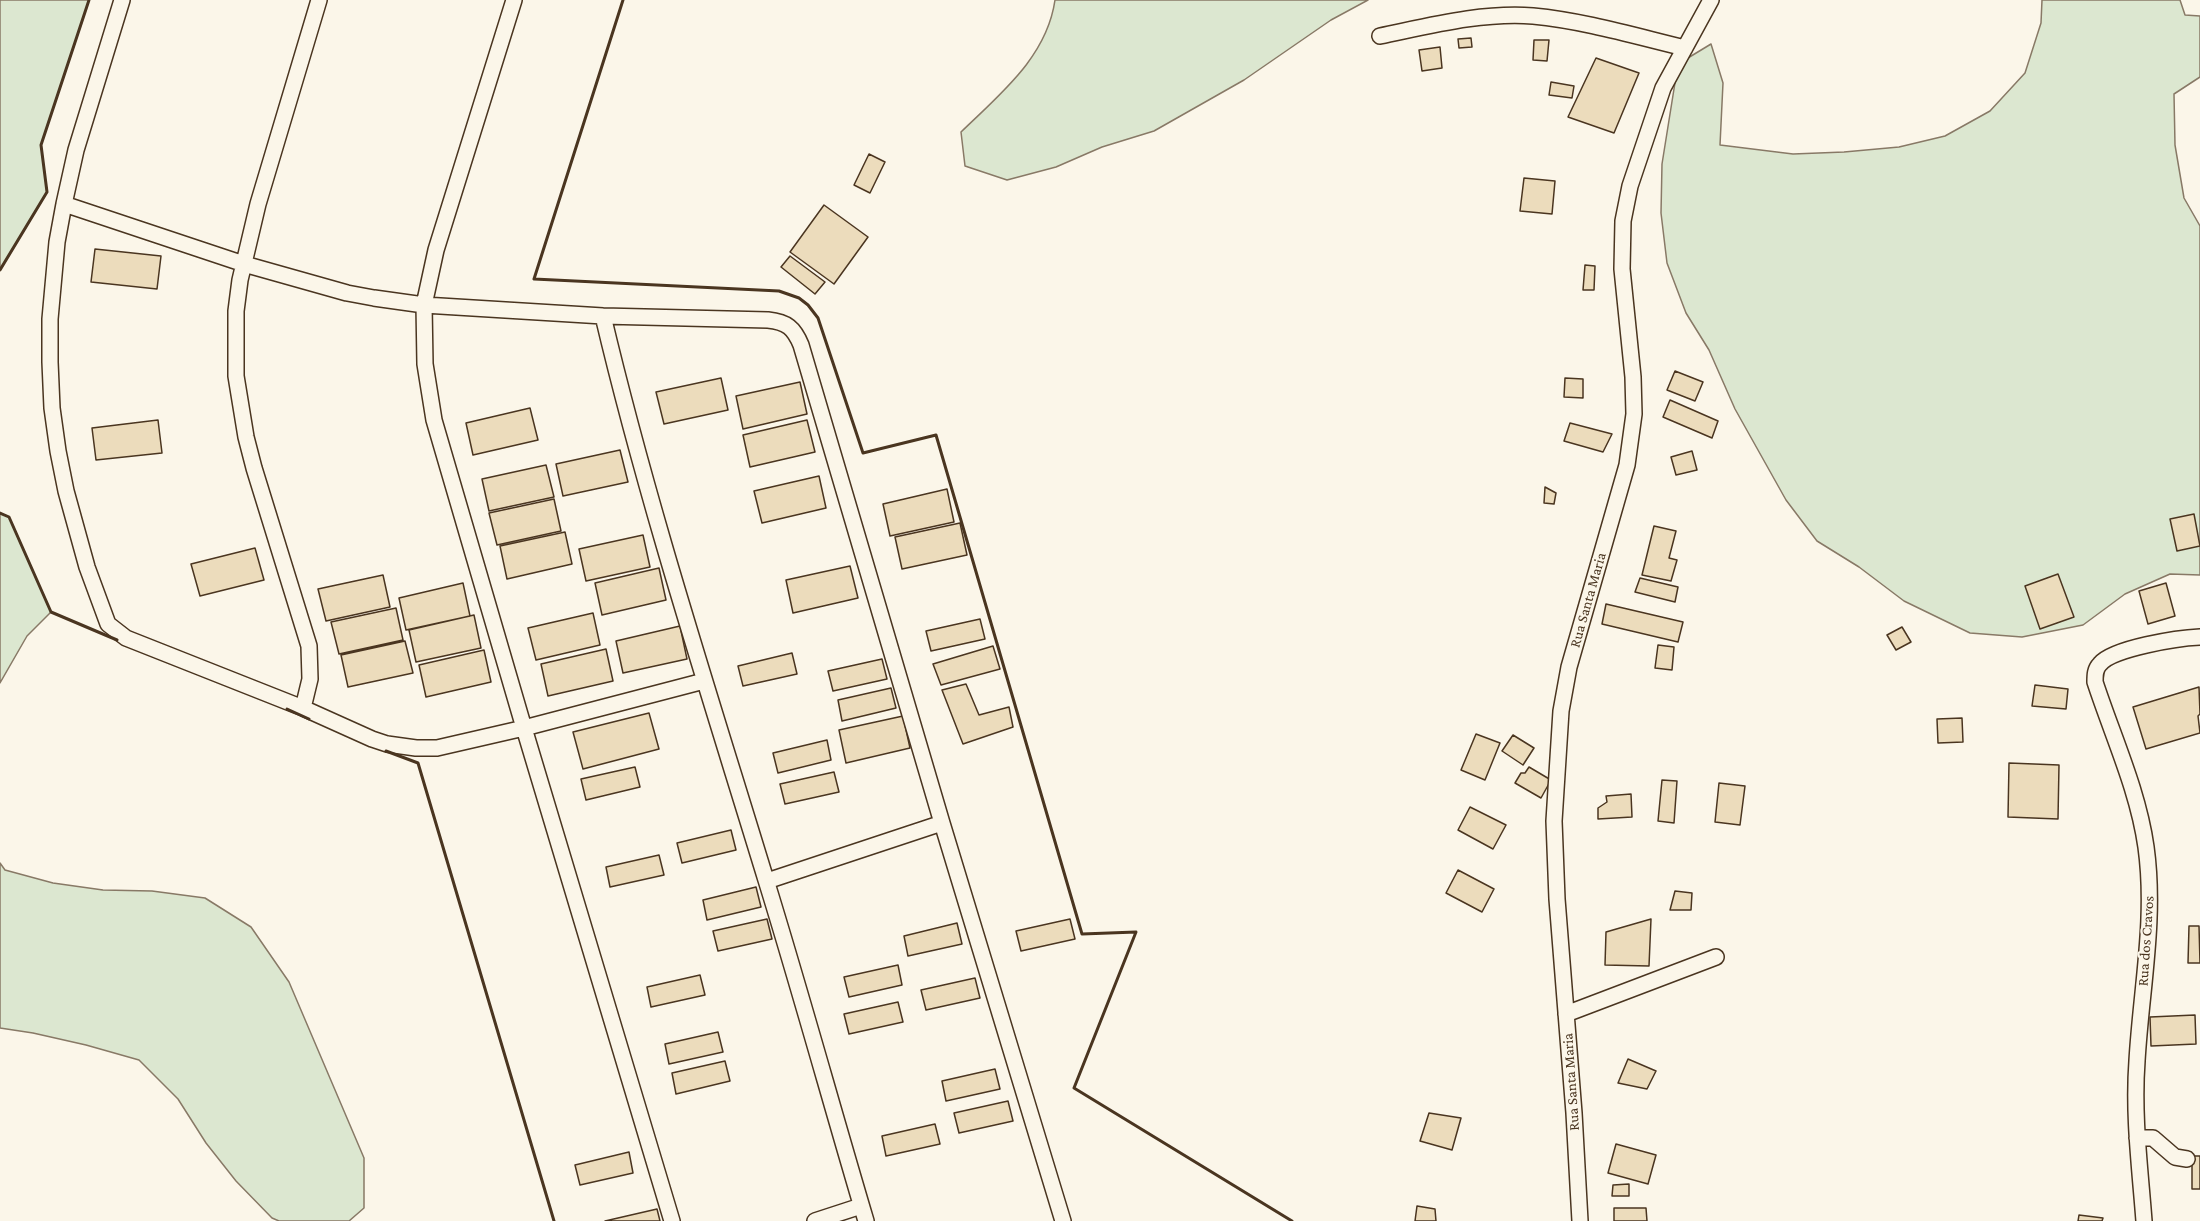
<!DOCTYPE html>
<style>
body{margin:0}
canvas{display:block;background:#fbf6e9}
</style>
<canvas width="2200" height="1221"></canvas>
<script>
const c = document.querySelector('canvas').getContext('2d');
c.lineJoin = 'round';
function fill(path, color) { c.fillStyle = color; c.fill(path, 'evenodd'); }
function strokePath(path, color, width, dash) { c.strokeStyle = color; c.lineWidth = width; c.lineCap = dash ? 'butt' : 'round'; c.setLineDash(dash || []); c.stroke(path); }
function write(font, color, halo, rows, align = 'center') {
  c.font = font + ' "Crimson Pro",serif'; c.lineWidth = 4.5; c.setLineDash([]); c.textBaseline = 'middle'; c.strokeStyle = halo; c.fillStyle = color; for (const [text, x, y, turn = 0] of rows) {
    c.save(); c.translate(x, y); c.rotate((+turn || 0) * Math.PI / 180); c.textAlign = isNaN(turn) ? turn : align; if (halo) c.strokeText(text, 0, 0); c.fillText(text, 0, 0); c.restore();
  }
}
const green = new Path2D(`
 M 0,0 L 89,0 L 41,145 L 47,192 L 0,270 Z
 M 1055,0 L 1368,0 L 1331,20 L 1244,80 L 1154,131 L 1102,147 L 1056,167 L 1007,180 L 965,166 L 961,132 C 1000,94 1047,57 1055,0 Z
 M 2042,0 L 2180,0 L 2185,15 L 2200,16 L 2200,77 L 2174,94 L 2175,145 L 2184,198 L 2200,226 L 2200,575 L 2170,574 L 2125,594 L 2083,625 L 2022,637 L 1970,633 L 1904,601 L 1859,567 L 1817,541 L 1786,500 L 1735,409 L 1709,350 L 1686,313 L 1667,263 L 1661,213 L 1662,164 L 1678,64 L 1711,44 L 1723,83 L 1720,145 L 1793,154 L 1844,152 L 1899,147 L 1945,136 L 1990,111 L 2025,73 L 2041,23 Z
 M 0,513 L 9,517 L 51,612 L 27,636 L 0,683 Z
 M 0,863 L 5,870 L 53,883 L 103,890 L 152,891 L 205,898 L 251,927 L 289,982 L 364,1158 L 364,1208 L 349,1221 L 279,1221 L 272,1218 L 236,1181 L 206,1143 L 178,1099 L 139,1060 L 86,1045 L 33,1033 L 0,1028 Z`);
const building = new Path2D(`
 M 1471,38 L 1472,47 L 1459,48 L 1458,39 Z
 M 1534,40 L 1549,40 L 1547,61 L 1533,60 Z
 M 1440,47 L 1442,68 L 1422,71 L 1419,50 Z
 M 1596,58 L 1639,73 L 1614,133 L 1568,117 Z
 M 1551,82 L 1574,86 L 1572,98 L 1549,95 Z
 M 869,154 L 885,162 L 870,193 L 854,185 Z
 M 1524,178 L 1555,181 L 1552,214 L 1520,211 Z
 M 824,205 L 868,237 L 834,284 L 790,252 Z
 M 95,249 L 161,256 L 157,289 L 91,282 Z
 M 790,256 L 825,282 L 815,294 L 781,267 Z
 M 1585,265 L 1595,266 L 1594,290 L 1583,290 Z
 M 1675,371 L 1703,382 L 1695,401 L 1667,390 Z
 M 721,378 L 728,410 L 664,424 L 656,392 Z
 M 1565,378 L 1583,379 L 1583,398 L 1564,397 Z
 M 800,382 L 807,414 L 743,429 L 736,396 Z
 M 1670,400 L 1718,421 L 1712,438 L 1663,417 Z
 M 530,408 L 538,440 L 473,455 L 466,423 Z
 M 158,420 L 162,453 L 96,460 L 92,428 Z
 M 807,420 L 815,452 L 750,467 L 743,435 Z
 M 1570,423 L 1612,434 L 1603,452 L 1564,441 Z
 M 620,450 L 628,482 L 563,496 L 556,464 Z
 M 1692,451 L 1697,470 L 1676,475 L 1671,457 Z
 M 546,465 L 554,497 L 489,511 L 482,479 Z
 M 819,476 L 826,508 L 762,523 L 754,491 Z
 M 1545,487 L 1556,493 L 1554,504 L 1544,503 Z
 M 947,489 L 954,522 L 890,536 L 883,504 Z
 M 554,499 L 561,531 L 497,545 L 489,513 Z
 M 2194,514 L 2200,546 L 2177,551 L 2170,519 Z
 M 960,523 L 967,555 L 902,569 L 895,537 Z
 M 1654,526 L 1676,531 L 1669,558 L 1677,560 L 1671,581 L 1642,575 Z
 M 565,532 L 572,564 L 507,579 L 500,546 Z
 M 643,535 L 650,567 L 586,581 L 579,549 Z
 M 255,548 L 264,580 L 200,596 L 191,564 Z
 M 850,566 L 858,598 L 793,613 L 786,580 Z
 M 659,568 L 666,600 L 602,615 L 595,583 Z
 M 2058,574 L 2074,617 L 2040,629 L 2025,586 Z
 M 383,575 L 390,607 L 326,621 L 318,589 Z
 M 1640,578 L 1678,587 L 1675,602 L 1635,592 Z
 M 463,583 L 470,616 L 406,630 L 399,598 Z
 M 2166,583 L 2175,616 L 2148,624 L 2139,591 Z
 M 1606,604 L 1683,622 L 1678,642 L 1602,624 Z
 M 396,608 L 403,640 L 339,654 L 331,622 Z
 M 593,613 L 600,645 L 536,660 L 528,628 Z
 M 474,615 L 481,648 L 416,662 L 409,630 Z
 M 980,619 L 985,639 L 931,651 L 926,631 Z
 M 680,626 L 687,659 L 623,673 L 616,641 Z
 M 1902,627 L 1911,642 L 1896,650 L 1887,635 Z
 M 405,641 L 413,673 L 348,687 L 341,655 Z
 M 1658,645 L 1674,647 L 1672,670 L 1655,668 Z
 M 993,646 L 1000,669 L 941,685 L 933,664 Z
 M 606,649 L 613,681 L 548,696 L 541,664 Z
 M 484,650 L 491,682 L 426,697 L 419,665 Z
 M 792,653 L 797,674 L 743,686 L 738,666 Z
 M 882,659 L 887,679 L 833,691 L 828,671 Z
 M 966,684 L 979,715 L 1009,707 L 1013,727 L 963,744 L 942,690 Z
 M 2035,685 L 2068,689 L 2066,709 L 2032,706 Z
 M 2199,687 L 2200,714 L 2198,716 L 2200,733 L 2146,749 L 2133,707 Z
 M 891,688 L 896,708 L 842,721 L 838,700 Z
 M 649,713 L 659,749 L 583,769 L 573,732 Z
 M 903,716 L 910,748 L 846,763 L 839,730 Z
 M 1962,718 L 1963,742 L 1938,743 L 1937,719 Z
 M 1476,734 L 1500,743 L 1485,780 L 1461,770 Z
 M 1513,735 L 1534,748 L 1523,765 L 1502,751 Z
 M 827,740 L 831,760 L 778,773 L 773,753 Z
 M 2009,763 L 2059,765 L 2058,819 L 2008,817 Z
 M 635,767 L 640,787 L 586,800 L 581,779 Z
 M 1529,767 L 1551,780 L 1541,798 L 1515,783 L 1521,773 L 1525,773 Z
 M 834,772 L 839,792 L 785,804 L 780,784 Z
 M 1662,780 L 1677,781 L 1674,823 L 1658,821 Z
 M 1719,783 L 1745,786 L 1740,825 L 1715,822 Z
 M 1631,794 L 1632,817 L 1598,819 L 1598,808 L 1607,802 L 1606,796 Z
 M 1470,807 L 1506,825 L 1493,849 L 1458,830 Z
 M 731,830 L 736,850 L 682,863 L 677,843 Z
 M 659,855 L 664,875 L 610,887 L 606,867 Z
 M 1458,870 L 1494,889 L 1482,912 L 1446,893 Z
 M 756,887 L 761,907 L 707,920 L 703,900 Z
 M 1675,891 L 1692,893 L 1691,910 L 1670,910 Z
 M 767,919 L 772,939 L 718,951 L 713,931 Z
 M 1070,919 L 1075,939 L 1021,951 L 1016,931 Z
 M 1651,919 L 1649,966 L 1605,965 L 1606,932 Z
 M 957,923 L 962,944 L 908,956 L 904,936 Z
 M 2189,926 L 2199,926 L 2200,963 L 2188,963 Z
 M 898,965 L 902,985 L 849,997 L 844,977 Z
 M 700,975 L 705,995 L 651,1007 L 647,987 Z
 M 975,978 L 980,998 L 926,1010 L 921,990 Z
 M 898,1002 L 903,1022 L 849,1034 L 844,1014 Z
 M 2195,1015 L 2196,1044 L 2151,1046 L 2150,1017 Z
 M 718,1032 L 723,1052 L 669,1064 L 665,1044 Z
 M 1628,1059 L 1656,1071 L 1647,1089 L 1618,1083 Z
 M 725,1061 L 730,1081 L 676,1094 L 672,1073 Z
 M 995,1069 L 1000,1089 L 946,1101 L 942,1081 Z
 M 1008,1101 L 1013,1121 L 959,1133 L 954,1113 Z
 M 1429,1113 L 1461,1118 L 1452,1150 L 1420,1141 Z
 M 935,1124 L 940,1144 L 886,1156 L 882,1136 Z
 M 1616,1144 L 1656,1155 L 1648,1184 L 1608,1173 Z
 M 629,1152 L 633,1173 L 580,1185 L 575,1165 Z
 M 2192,1156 L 2200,1156 L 2200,1189 L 2192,1189 Z
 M 1629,1184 L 1629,1196 L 1612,1196 L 1613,1185 Z
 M 1417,1206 L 1435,1209 L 1436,1221 L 1415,1221 Z
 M 1614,1208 L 1646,1208 L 1647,1221 L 1614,1221 Z
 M 657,1209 L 660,1221 L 605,1221 Z
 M 2079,1215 L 2103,1218 L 2102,1221 L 2078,1221 Z`);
const minor = new Path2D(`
 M 122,0 L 76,150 L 64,204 L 57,242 L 50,319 L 50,362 L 52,408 L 58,451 L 66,491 L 87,567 L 108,624 L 126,638 L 303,708 L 372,739 L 387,744 L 416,748 L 437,748 L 524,728 L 704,681
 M 514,0 L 436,250 L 424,305 L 425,364 L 434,420 L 524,728 L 672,1221
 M 1380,36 C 1429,26 1482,12 1533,16 C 1585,21 1635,36 1685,48
 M 64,204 L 244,264 L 347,293 L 374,298 L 424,305 L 603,316 L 768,320 C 787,322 794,328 801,345 L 942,823 L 1063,1221
 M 603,316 C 648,506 709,693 766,880 C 801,993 832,1107 866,1221
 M 303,708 L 310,679 L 309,646 L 254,468 L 246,437 L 236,376 L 236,311 L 240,280 L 258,204 L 319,0
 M 767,881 L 942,823
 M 1566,1014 L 1716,957
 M 2137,1138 L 2153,1138 L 2175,1157 L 2187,1159
 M 815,1221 L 861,1206
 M 1580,1221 L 1574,1113 L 1557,899 L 1554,821 L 1561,711 L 1569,667 L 1627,465 L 1634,414 L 1633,377 L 1622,269 L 1623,221 L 1630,186 L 1663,88 L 1711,0
 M 2144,1221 C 2140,1168 2133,1115 2137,1061 C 2141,990 2156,919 2146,847 C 2138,790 2113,737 2095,682 C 2095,675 2095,669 2100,664 C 2113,648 2178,638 2200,637`);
const wall = new Path2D(`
 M 623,0 L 534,279 L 779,291 L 799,298 L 808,305 L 818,318 L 863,453 L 936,435 L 1082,934 L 1136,932 L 1074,1088 L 1292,1221
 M 0,270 L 47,192 L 41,145 L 89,0
 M 0,513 L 9,517 L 51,612 L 117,640
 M 287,709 L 309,719
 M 386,751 L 418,763 L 554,1221`);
const streetNames = [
 ["Rua Santa Maria",1588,600,-74],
 ["Rua dos Cravos",2146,941,-86],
 ["Rua Santa Maria",1571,1082,-94]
];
fill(green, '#dce7d0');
strokePath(green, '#887966', 1.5);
fill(building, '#ecdcbc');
strokePath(building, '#4a3520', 1.5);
strokePath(minor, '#4a3520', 18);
strokePath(minor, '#fbf6e9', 15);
strokePath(wall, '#4a3520', 3);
write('15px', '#4a3520', '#fbf6e9', streetNames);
</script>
